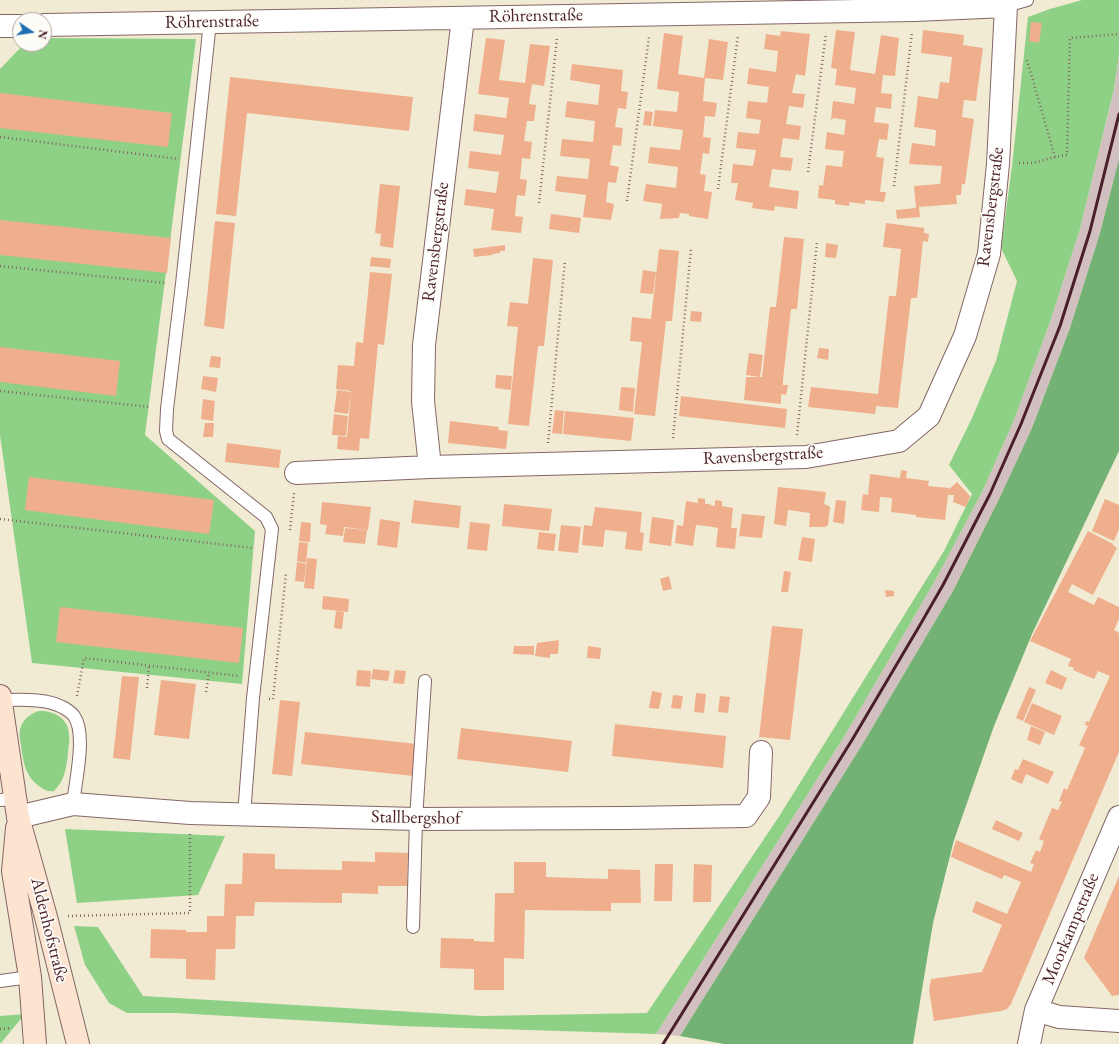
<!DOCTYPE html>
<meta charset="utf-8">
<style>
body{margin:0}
#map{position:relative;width:1119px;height:1044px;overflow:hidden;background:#f1ebd3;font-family:"EB Garamond",serif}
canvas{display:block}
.north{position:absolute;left:12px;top:12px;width:40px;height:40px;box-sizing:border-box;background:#fdfcf7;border:1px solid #b5a4a5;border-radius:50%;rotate:103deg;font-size:11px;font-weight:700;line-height:16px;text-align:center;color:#4a1f2b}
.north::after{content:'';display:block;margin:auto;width:14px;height:18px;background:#1f6fb2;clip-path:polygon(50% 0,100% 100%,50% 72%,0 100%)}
</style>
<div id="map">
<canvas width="1119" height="1044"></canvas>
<div class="north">N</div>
</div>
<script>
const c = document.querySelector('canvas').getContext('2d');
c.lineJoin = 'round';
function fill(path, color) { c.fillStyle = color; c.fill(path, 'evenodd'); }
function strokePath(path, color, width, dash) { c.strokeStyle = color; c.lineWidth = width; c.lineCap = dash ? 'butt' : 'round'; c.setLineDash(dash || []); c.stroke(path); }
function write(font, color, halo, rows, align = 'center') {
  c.font = font + ' "EB Garamond",serif'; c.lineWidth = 3.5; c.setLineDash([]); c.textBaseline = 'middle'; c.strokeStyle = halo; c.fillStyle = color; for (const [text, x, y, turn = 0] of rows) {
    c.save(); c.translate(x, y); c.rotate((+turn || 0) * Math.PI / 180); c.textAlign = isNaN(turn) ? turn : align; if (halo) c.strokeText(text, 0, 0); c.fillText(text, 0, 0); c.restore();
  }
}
const industrial = new Path2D(`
 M 1119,55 L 1119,159 L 1100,233 L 1070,328 L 1032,428 L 999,499 L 953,591 L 862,745 L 680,1036 L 656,1034 L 845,735 L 936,579 L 983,490 L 1014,420 L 1050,322 L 1080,229 L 1114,90 Z`);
const green = new Path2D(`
 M 1082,0 L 1119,0 L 1119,55 L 1114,89 L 1080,229 L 1050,322 L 1014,420 L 983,490 L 936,579 L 845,735 L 656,1034 L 400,1026 L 176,1013 L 127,1013 L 109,1003 L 85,965 L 74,926 L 98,927 L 143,996 L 481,1016 L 647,1013 L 780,815 L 944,551 L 972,494 L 949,465 L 972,418 L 996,361 L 1017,281 L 1001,248 L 1012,166 L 1028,17 L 1050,9 Z
 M 44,38 L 196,39 L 145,435 L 255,531 L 242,684 L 32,663 L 0,435 L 0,69 L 24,44 L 44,44 Z
 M 39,711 C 54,710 69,719 69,735 C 70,742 68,748 68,754 C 66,769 65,780 54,791 C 48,792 44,790 39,786 C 25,776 23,761 21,745 C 20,738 18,731 22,724 C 26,717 32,713 39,711 Z
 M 65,829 L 225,836 L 198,895 L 77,903 Z
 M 25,1014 L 1,1043 L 0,1043 L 0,1016 Z`);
const forest = new Path2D(`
 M 1119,159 L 1119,451 L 1032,634 L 994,726 L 954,840 L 933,923 L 913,1044 L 724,1044 L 680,1036 L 862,745 L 953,591 L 999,499 L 1032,428 L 1070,328 L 1100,233 Z`);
const building = new Path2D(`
 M 1031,22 L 1042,23 L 1039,43 L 1029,41 Z
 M 836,30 L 855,32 L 850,70 L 875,74 L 881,35 L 899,38 L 895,76 L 883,75 L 881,93 L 892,94 L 891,109 L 876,107 L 874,122 L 889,124 L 887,140 L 879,139 L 876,157 L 884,158 L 880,192 L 886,192 L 884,202 L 865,200 L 865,204 L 849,202 L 849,206 L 835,204 L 835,200 L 818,198 L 819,185 L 823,186 L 826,165 L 842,167 L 844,150 L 843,151 L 825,149 L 827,132 L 844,135 L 846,120 L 833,118 L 832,120 L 831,119 L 833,101 L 854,104 L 856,88 L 835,85 L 837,69 L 831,68 Z
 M 923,30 L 964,35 L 963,45 L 983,48 L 976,101 L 964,100 L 962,117 L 974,119 L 965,184 L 962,184 L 961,195 L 956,195 L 957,204 L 919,207 L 920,217 L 897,219 L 896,210 L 916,208 L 914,186 L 940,184 L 942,166 L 909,164 L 912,143 L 935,146 L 936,130 L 914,127 L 918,96 L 938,99 L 940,82 L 949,83 L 952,57 L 921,53 Z
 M 781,31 L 810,34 L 805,76 L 796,74 L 792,93 L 805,94 L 803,108 L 789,106 L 786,124 L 801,126 L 799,140 L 783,138 L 780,157 L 793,158 L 791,171 L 772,169 L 769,187 L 799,191 L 797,209 L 775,206 L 774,211 L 752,208 L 753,203 L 735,200 L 738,183 L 731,183 L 733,164 L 753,166 L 756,150 L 736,148 L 738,132 L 759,134 L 761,120 L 746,118 L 748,101 L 767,103 L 769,87 L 747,84 L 749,68 L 776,72 L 778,51 L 764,49 L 766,34 L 780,36 Z
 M 664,33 L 683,36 L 678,74 L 704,78 L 709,39 L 728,42 L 723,80 L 705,78 L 703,101 L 717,103 L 715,117 L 705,116 L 703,137 L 711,138 L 709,154 L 703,153 L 700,174 L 706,175 L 704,191 L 712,192 L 708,219 L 689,216 L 689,214 L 680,213 L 679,218 L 660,219 L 662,204 L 643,201 L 646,184 L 676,188 L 678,167 L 648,163 L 650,147 L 680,150 L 683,130 L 653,126 L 655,110 L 677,112 L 679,92 L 657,89 Z
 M 486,38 L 505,40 L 499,80 L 525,83 L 530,44 L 550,46 L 544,86 L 532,84 L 529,104 L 536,105 L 534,121 L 527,121 L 524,141 L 532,142 L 530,159 L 522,158 L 520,179 L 527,180 L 525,196 L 517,195 L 515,216 L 523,217 L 521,233 L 491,230 L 494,209 L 464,205 L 466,189 L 496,193 L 499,172 L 468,168 L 470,151 L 501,155 L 504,135 L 473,131 L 475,114 L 506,118 L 509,98 L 478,94 Z
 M 572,64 L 623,70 L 621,91 L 628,92 L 626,109 L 618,108 L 615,127 L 623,128 L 621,146 L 613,145 L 610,165 L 619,167 L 616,183 L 608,182 L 606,202 L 614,204 L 611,220 L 583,217 L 586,195 L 555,191 L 557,176 L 588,179 L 590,159 L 560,156 L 562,139 L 593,142 L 595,121 L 565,117 L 567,101 L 598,105 L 600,85 L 570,80 Z
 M 230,77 L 413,97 L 409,131 L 247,113 L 236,216 L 216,214 Z
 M 0,93 L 172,113 L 168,147 L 0,128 Z
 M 645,111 L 653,112 L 651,126 L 643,125 Z
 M 380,184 L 400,186 L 393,248 L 380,246 L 381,234 L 375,233 Z
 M 551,214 L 581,218 L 579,233 L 549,229 Z
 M 0,220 L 171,238 L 167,273 L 0,255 Z
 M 215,221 L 235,223 L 224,329 L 204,326 Z
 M 886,223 L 924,228 L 924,233 L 929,234 L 928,242 L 923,241 L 917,298 L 911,298 L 898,408 L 876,406 L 875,414 L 808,407 L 811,387 L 878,394 L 889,296 L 896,296 L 901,249 L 883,247 Z
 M 784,237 L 804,239 L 797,309 L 791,309 L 783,380 L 783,385 L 788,385 L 786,395 L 781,394 L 781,404 L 744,400 L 746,377 L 762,377 L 770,307 L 776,307 Z
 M 826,243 L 838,245 L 836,258 L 825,257 Z
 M 505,245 L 505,251 L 500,251 L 500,253 L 492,254 L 493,255 L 474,257 L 473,249 Z
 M 659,249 L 679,251 L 672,321 L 666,321 L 655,416 L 634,414 L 642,342 L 630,341 L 632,317 L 651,319 Z
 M 371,257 L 391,259 L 390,268 L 370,266 Z
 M 533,258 L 553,260 L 544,346 L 538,346 L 529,426 L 508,424 L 518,327 L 507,326 L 510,302 L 528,304 Z
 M 643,270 L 656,272 L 653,294 L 640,293 Z
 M 370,272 L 392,274 L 384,345 L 378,344 L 369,439 L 360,438 L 359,451 L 337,449 L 338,436 L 347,437 L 351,391 L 336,389 L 338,365 L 354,366 L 356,342 L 363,343 Z
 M 691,311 L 702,312 L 701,322 L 690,321 Z
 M 0,347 L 120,361 L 116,396 L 0,382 Z
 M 819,348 L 829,349 L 828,360 L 817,358 Z
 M 749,353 L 763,355 L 760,377 L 746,375 Z
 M 211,356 L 221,357 L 220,368 L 209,367 Z
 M 496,375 L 512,376 L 511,390 L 495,388 Z
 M 203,376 L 218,378 L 216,392 L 201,389 Z
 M 621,387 L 635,388 L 633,412 L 619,410 Z
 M 337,390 L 351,392 L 348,414 L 334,412 Z
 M 681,396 L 787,409 L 785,428 L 679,416 Z
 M 203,399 L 215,401 L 213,421 L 201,419 Z
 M 555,410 L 564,411 L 562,434 L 552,433 Z
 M 565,411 L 634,418 L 631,441 L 563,434 Z
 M 334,414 L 348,416 L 346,436 L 332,435 Z
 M 450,421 L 499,427 L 498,430 L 508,431 L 506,449 L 448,443 Z
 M 205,423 L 214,423 L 213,437 L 203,437 Z
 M 227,443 L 281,450 L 279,468 L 225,462 Z
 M 901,470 L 907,471 L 906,478 L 929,481 L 928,486 L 949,488 L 948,490 L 957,482 L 970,496 L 966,507 L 953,502 L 954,495 L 948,495 L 945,520 L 916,517 L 916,515 L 891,512 L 892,498 L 880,497 L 879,512 L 861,510 L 863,494 L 868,495 L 870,474 L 900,478 Z
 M 29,477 L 214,500 L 209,534 L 25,510 Z
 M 778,487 L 826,492 L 824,504 L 827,505 L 830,507 L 828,525 L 825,527 L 809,527 L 810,513 L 788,510 L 786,526 L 774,524 Z
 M 698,498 L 705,499 L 705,504 L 710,504 L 710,505 L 715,506 L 715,500 L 722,501 L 722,506 L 733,508 L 731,528 L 737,528 L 735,549 L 716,547 L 718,528 L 707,526 L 696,525 L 693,546 L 675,543 L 677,525 L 683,526 L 686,501 L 698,503 Z
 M 1105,499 L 1119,505 L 1119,529 L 1114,541 L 1092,531 Z
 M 414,500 L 461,506 L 459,528 L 411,523 Z
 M 836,500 L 846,501 L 844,524 L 833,522 Z
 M 322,502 L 371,507 L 368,530 L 344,527 L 343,536 L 325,534 L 327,525 L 320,524 Z
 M 504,504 L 552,509 L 549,531 L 502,526 Z
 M 595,507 L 642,512 L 640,532 L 644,533 L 642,551 L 625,549 L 627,532 L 605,530 L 603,547 L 582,545 L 584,525 L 592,526 Z
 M 742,514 L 765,516 L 762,538 L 739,536 Z
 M 652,517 L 674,520 L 671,546 L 649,543 Z
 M 380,519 L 400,522 L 397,548 L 377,545 Z
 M 301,522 L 311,523 L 310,542 L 299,541 Z
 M 470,522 L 490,524 L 487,551 L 467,549 Z
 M 561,525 L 581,527 L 578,553 L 558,551 Z
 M 345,528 L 367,530 L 365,544 L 343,542 Z
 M 1088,531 L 1113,544 L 1113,545 L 1117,548 L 1093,595 L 1072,584 L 1068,592 L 1094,605 L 1098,597 L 1119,607 L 1119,619 L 1114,630 L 1119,633 L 1119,752 L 1011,1004 L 1007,1009 L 1001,1011 L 934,1021 L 929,990 L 931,979 L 982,972 L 1002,925 L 972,912 L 976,901 L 1007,914 L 1021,882 L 1004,875 L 1002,879 L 951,857 L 956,840 L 1031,872 L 1034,864 L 1030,863 L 1036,850 L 1040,852 L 1044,841 L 1039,839 L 1052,808 L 1058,810 L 1062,802 L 1059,801 L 1064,788 L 1067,790 L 1085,748 L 1079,745 L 1088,726 L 1085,725 L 1086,721 L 1089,722 L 1110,676 L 1098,671 L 1094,679 L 1073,670 L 1074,668 L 1068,666 L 1071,659 L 1030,641 Z
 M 539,532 L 556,534 L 554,551 L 537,549 Z
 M 802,537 L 815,539 L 812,562 L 798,560 Z
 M 299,542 L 308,543 L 306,563 L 297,561 Z
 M 307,558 L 317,559 L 314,589 L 304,588 Z
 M 297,562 L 306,564 L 304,582 L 295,581 Z
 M 784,571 L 791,572 L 788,592 L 781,592 Z
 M 669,576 L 672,589 L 663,591 L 660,579 Z
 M 885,590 L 894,591 L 894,596 L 886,597 Z
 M 323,596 L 349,599 L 348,612 L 322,609 Z
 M 60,607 L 243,628 L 239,663 L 56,642 Z
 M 336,611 L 344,612 L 342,629 L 334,628 Z
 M 772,626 L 803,629 L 790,740 L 759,737 Z
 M 559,640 L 558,654 L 550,654 L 550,658 L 535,656 L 537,643 Z
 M 514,646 L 534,646 L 534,655 L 513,654 Z
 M 588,646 L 601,648 L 600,659 L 587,658 Z
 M 373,669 L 390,671 L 388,681 L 371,679 Z
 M 357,670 L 371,671 L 370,687 L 356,686 Z
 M 395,670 L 406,671 L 404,684 L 393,683 Z
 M 1051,670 L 1067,678 L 1062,690 L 1045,683 Z
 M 122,676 L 139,677 L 130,760 L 113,758 Z
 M 161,680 L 196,684 L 189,739 L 154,735 Z
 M 1029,687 L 1036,690 L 1023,721 L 1016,718 Z
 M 652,691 L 662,693 L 659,709 L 649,708 Z
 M 696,693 L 706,694 L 704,713 L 694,712 Z
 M 673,695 L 683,696 L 681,709 L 671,708 Z
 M 720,696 L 730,697 L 728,713 L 718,712 Z
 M 280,700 L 300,702 L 292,776 L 272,774 Z
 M 1032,703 L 1062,716 L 1054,735 L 1024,722 Z
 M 615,724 L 726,736 L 723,768 L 612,756 Z
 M 1031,726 L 1045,732 L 1040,745 L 1027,740 Z
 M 461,728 L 572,741 L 568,772 L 457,759 Z
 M 305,732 L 417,744 L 413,776 L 301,764 Z
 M 1023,759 L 1054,772 L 1048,784 L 1026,774 L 1022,784 L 1011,779 L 1015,769 L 1018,770 Z
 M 996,820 L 1023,833 L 1019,841 L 992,829 Z
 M 375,852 L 408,853 L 407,886 L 378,886 L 378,894 L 342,893 L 342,903 L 255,902 L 254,916 L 236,916 L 235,949 L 216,949 L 215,980 L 186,979 L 186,959 L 150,958 L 151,929 L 186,930 L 186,932 L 207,932 L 207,916 L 224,916 L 225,884 L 242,884 L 243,853 L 275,854 L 275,869 L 342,870 L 342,861 L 375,862 Z
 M 514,862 L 546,862 L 546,877 L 608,879 L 608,869 L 640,870 L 641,903 L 611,903 L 611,911 L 525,910 L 524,959 L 504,958 L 504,990 L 474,990 L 474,969 L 440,968 L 441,938 L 474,939 L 474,941 L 494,942 L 495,893 L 514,893 Z
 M 655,864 L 673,864 L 672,901 L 654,901 Z
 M 694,864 L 712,865 L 711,902 L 693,902 Z
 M 1119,876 L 1119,995 L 1112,996 L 1084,958 Z`);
const path = new Path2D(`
 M 1027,60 L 1055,157 L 1067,155 L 1070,38 L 1119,34
 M 0,137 L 179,159
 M 1019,163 L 1033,163 L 1055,157
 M 808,172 L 826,33
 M 894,186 L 912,32
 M 718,189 L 738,35
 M 627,201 L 649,37
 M 539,203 L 557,38
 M 0,266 L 166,283
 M 0,391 L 150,407
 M 797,435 L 817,242
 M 673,438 L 691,249
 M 548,443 L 565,260
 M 0,519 L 253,548
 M 290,530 L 294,493
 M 147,688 L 149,666
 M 206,692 L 209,673
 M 77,696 L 84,658 L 239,676
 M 269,699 L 273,699 L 286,573
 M 68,916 L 190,913 L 190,834
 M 0,1029 L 12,1028`);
const lane = new Path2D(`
 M 1006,6 L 1027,0
 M 210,22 L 182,284 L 167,409 L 166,431 L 168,439 L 266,517 L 272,529 L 253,698 L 244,815
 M 1,700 C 19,700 46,698 62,707 C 65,708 72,713 74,716 C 87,734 75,783 73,804
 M 0,800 L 16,799
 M 413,927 L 416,819 L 425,681
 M 0,981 L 30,977`);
const street = new Path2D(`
 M 44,25 L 915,10 L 1006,6 L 998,164 L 989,254 L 965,336 L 929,416 L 899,441 L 806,457 L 430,467 L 296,473
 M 0,26 L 20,26
 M 430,467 L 423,401 L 424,345 L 463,18
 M 18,817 L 73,804 L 190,813 L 416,819 L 627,818 L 746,816 L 759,797 L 761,752
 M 1036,1010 L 1059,1017 L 1119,1021
 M 1029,1044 L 1036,1010 L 1119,817`);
const secondary = new Path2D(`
 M 0,696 L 18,817 L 46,917 L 78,1044
 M 17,828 L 13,871 L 30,977 L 35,1044`);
const rail = new Path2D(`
 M 663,1044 L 852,740 L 920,625 L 943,585 L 990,494 L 1021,424 L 1060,326 L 1090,231 L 1119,114`);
const streetNames = [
 ["Röhrenstraße",536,16,-1],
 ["Röhrenstraße",212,22,-1],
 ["Ravensbergstraße",991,207,-83],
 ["Ravensbergstraße",436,242,-83],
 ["Ravensbergstraße",763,456,-3],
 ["Stallbergshof",416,818,1],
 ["Moorkampstraße",1071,929,-67],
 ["Aldenhofstraße",49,930,76]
];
fill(industrial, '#d2bfbf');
fill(green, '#8fd087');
fill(forest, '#73b274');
fill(building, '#efaf8d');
strokePath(lane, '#846666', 14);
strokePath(street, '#846666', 24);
strokePath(secondary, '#846666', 24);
strokePath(path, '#846666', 2.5, [1, 3]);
strokePath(lane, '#fff', 12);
strokePath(street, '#fff', 22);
strokePath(secondary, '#fde4d1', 22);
strokePath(rail, '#4a1f2b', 3);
write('18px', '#4a1f2b', '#fdfcf7', streetNames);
</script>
